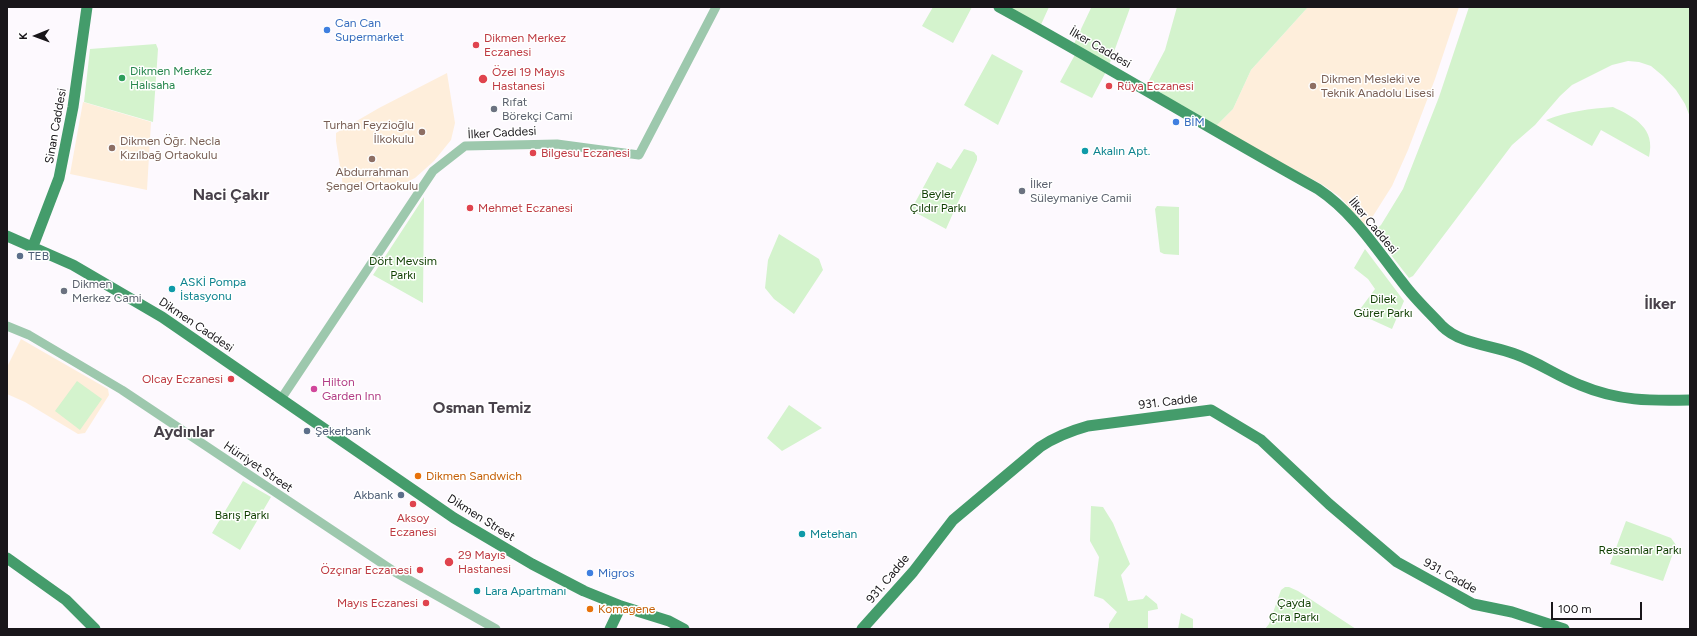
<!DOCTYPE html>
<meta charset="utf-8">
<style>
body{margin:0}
#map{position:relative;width:1697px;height:636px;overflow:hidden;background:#fdf9fe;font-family:Figtree,sans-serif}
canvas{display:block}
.frame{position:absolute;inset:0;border:8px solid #19161a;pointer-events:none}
.north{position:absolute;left:16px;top:16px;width:40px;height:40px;-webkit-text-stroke:3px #fff;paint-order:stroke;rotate:269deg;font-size:11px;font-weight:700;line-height:16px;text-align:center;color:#19161a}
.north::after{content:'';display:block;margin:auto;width:14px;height:18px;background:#19161a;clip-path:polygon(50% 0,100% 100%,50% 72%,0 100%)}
.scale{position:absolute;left:1551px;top:602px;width:91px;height:18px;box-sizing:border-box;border:2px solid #19161a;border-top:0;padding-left:5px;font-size:12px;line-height:14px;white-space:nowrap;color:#19161a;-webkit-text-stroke:3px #fff;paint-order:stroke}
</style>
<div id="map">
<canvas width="1697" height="636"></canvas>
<div class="frame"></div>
<div class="north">K</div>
<div class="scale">100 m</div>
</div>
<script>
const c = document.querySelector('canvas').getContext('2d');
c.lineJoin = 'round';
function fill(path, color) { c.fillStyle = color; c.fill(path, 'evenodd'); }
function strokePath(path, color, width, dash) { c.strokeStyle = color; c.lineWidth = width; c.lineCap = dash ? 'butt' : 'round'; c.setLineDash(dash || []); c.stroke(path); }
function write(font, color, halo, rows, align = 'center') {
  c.font = font + ' Figtree,sans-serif'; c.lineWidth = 3; c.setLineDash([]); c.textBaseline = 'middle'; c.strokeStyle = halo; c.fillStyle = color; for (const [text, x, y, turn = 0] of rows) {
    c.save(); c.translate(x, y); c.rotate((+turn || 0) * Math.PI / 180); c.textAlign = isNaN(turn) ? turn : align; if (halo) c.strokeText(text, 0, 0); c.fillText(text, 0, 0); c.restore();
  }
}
const education = new Path2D(`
 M 1308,7 L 1459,7 L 1435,79 L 1408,150 L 1392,186 L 1368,224 L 1365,225 L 1340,197 L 1323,185 L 1215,127 L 1233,109 L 1251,70 Z
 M 447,73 L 455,123 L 451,140 L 434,161 L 415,178 L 407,182 L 343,186 L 336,141 L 336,133 L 379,108 Z
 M 83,102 L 151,122 L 147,190 L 70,174 Z
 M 21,339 L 108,389 L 109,395 L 85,433 L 78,434 L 25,402 L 7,394 L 7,367 Z`);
const green = new Path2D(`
 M 933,7 L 972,7 L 953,43 L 922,26 Z
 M 999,7 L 1049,7 L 1039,29 Z
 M 1090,7 L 1130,8 L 1108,68 L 1092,98 L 1060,82 L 1077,51 L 1072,48 L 1091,8 Z
 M 1177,7 L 1308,7 L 1251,70 L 1233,109 L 1215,127 L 1147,84 L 1165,50 Z
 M 1469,7 L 1690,7 L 1690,117 L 1685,104 L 1676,90 L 1663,76 L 1651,66 L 1639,62 L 1628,61 L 1612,65 L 1572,85 L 1560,96 L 1535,125 L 1512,145 L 1413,276 L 1409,278 L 1373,232 L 1381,225 L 1403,189 L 1439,97 Z
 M 156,44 L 158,49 L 153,122 L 84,102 L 90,49 Z
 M 992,54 L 1023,71 L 998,125 L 964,105 Z
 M 1613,107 C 1634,117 1656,128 1649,157 L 1601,130 L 1592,146 L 1546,120 C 1568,111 1590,109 1613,107 Z
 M 964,149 L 974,152 L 977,156 L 977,160 L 946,229 L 911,210 L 937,162 L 951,169 Z
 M 424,197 L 423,303 L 373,275 Z
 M 1157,206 L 1179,207 L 1179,255 L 1164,254 L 1160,252 L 1155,209 Z
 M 779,234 L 819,259 L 823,270 L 794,314 L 774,299 L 765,288 L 768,260 Z
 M 1365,249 L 1404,301 L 1392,329 L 1370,319 L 1355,316 L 1375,289 L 1368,279 L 1354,268 Z
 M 77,381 L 102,399 L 80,430 L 55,411 Z
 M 789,405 L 822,428 L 782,451 L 767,438 Z
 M 243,481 L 271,497 L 240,550 L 212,533 Z
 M 1091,506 L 1103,507 L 1113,523 L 1130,564 L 1121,575 L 1128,601 L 1143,599 L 1146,595 L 1157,604 L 1158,609 L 1148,611 L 1148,629 L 1109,629 L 1109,624 L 1117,612 L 1103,599 L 1094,596 L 1099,557 L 1090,541 Z
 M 1626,521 L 1671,538 L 1676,545 L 1663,581 L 1610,564 Z
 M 1285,587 L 1289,587 L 1298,591 L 1356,629 L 1265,629 L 1269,624 L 1281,590 Z
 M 1181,613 L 1193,619 L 1193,629 L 1178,629 Z`);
const minor = new Path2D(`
 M 7,326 L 29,335 L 122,390 L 395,572 L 496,629
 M 281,399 L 433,171 L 465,146 L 557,144 L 639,155 L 716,7`);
const major = new Path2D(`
 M 999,7 C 1107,66 1211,130 1318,189 C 1354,213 1377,250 1403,283 C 1414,298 1429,312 1442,326 C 1460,344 1491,345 1515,354 C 1538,362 1557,376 1580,385 C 1618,401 1650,401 1690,400
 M 7,236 L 73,265 L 162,317 L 454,518 L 532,564 L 584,591 L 621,606 L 669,621 L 684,629
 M 33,246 L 59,178 L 73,107 L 87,7
 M 7,558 L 66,600 L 95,629
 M 610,629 L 621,606
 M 862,629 L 913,572 L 953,520 L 1040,447 C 1055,437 1070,431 1088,426 L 1211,410 L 1261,440 L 1329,504 L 1397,562 L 1473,604 L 1512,612 L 1564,629`);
const markers = [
 [327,30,4,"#3f7fe0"],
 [476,45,4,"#e0444e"],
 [122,78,4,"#2e9e5b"],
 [483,79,5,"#e0444e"],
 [1109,86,4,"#e0444e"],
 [1313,86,4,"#8d6e63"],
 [494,109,4,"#6b7280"],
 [1176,122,4,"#3f7fe0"],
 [422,132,4,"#8d6e63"],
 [112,148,4,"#8d6e63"],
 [1085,151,4,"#0f9aa8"],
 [533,153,4,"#e0444e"],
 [372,159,4,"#8d6e63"],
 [1022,191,4,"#6b7280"],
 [470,208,4,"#e0444e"],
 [20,256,4,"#5c6f8a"],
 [172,289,4,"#0f9aa8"],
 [64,291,4,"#6b7280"],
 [231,379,4,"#e0444e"],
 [314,389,4,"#d1479c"],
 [307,431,4,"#5c6f8a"],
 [418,476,4,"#e8710a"],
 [401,495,4,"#5c6f8a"],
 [413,504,4,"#e0444e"],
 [802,534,4,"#0f9aa8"],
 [449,562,5,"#e0444e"],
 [420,570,4,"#e0444e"],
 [590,573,4,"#3f7fe0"],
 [477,591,4,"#0f9aa8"],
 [426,603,4,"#e0444e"],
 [590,609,4,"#e8710a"]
];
const shopNames = [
 ["Can Can",335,23],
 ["Supermarket",335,37],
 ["BİM",1184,122],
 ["Migros",598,573]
];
const healthNames = [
 ["Dikmen Merkez",484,38],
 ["Eczanesi",484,52],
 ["Özel 19 Mayıs",492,72],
 ["Hastanesi",492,86],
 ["Rüya Eczanesi",1117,86],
 ["Bilgesu Eczanesi",541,153],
 ["Mehmet Eczanesi",478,208],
 ["Olcay Eczanesi",223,379,"right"],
 ["Aksoy",413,518,"center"],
 ["Eczanesi",413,532,"center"],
 ["29 Mayıs",458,555],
 ["Hastanesi",458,569],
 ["Özçınar Eczanesi",412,570,"right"],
 ["Mayıs Eczanesi",418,603,"right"]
];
const streetNames = [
 ["İlker Caddesi",1100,48,30],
 ["Sinan Caddesi",56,126,-80],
 ["İlker Caddesi",502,133,-3],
 ["İlker Caddesi",1373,226,50],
 ["Dikmen Caddesi",196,325,34],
 ["931. Cadde",1168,402,-7],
 ["Hürriyet Street",258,467,34],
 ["Dikmen Street",481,518,32],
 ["931. Cadde",1450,576,29],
 ["931. Cadde",888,579,-50]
];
const leisureNames = [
 ["Dikmen Merkez",130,71],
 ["Halısaha",130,85]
];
const educationNames = [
 ["Dikmen Mesleki ve",1321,79],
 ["Teknik Anadolu Lisesi",1321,93],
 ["Turhan Feyzioğlu",414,125,"right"],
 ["İlkokulu",414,139,"right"],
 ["Dikmen Öğr. Necla",120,141],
 ["Kızılbağ Ortaokulu",120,155],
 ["Abdurrahman",372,172,"center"],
 ["Şengel Ortaokulu",372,186,"center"]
];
const worshipNames = [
 ["Rıfat",502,102],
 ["Börekçi Cami",502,116],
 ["İlker",1030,184],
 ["Süleymaniye Camii",1030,198],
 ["Dikmen",72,284],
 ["Merkez Cami",72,298]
];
const cultureNames = [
 ["Akalın Apt.",1093,151],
 ["ASKİ Pompa",180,282],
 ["İstasyonu",180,296],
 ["Metehan",810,534],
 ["Lara Apartmanı",485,591]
];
const parkNames = [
 ["Beyler",938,194],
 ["Çıldır Parkı",938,208],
 ["Dört Mevsim",403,261],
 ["Parkı",403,275],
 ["Dilek",1383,299],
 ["Gürer Parkı",1383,313],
 ["Barış Parkı",242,515],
 ["Ressamlar Parkı",1640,550],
 ["Çayda",1294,603],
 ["Çıra Parkı",1294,617]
];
const serviceNames = [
 ["TEB",28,256],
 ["Şekerbank",315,431],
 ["Akbank",393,495,"right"]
];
const hotelNames = [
 ["Hilton",322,382],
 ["Garden Inn",322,396]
];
const foodNames = [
 ["Dikmen Sandwich",426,476],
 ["Komagene",598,609]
];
const districtNames = [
 ["Naci Çakır",231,195],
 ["İlker",1660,304],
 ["Osman Temiz",482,408],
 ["Aydınlar",184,432]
];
fill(education, '#feeedb');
fill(green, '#d4f3cd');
strokePath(minor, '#9dc8ad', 9);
strokePath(major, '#449c6b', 11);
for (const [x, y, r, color] of markers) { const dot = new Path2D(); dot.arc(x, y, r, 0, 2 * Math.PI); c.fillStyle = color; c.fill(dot); strokePath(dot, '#fff', 1.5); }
write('12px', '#366cbe', '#fff', shopNames, 'left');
write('12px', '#be3a42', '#fff', healthNames, 'left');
write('12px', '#19161a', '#fff', streetNames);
write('12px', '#27864d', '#fff', leisureNames, 'left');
write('12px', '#785e54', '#fff', educationNames, 'left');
write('12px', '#5b616d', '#fff', worshipNames, 'left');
write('12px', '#0d838f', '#fff', cultureNames, 'left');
write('12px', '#0f3e00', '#fff', parkNames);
write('12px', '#4e5e75', '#fff', serviceNames, 'left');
write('12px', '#b23c85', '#fff', hotelNames, 'left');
write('12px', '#c56008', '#fff', foodNames, 'left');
write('bold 16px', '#48414a', '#fff', districtNames);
</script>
